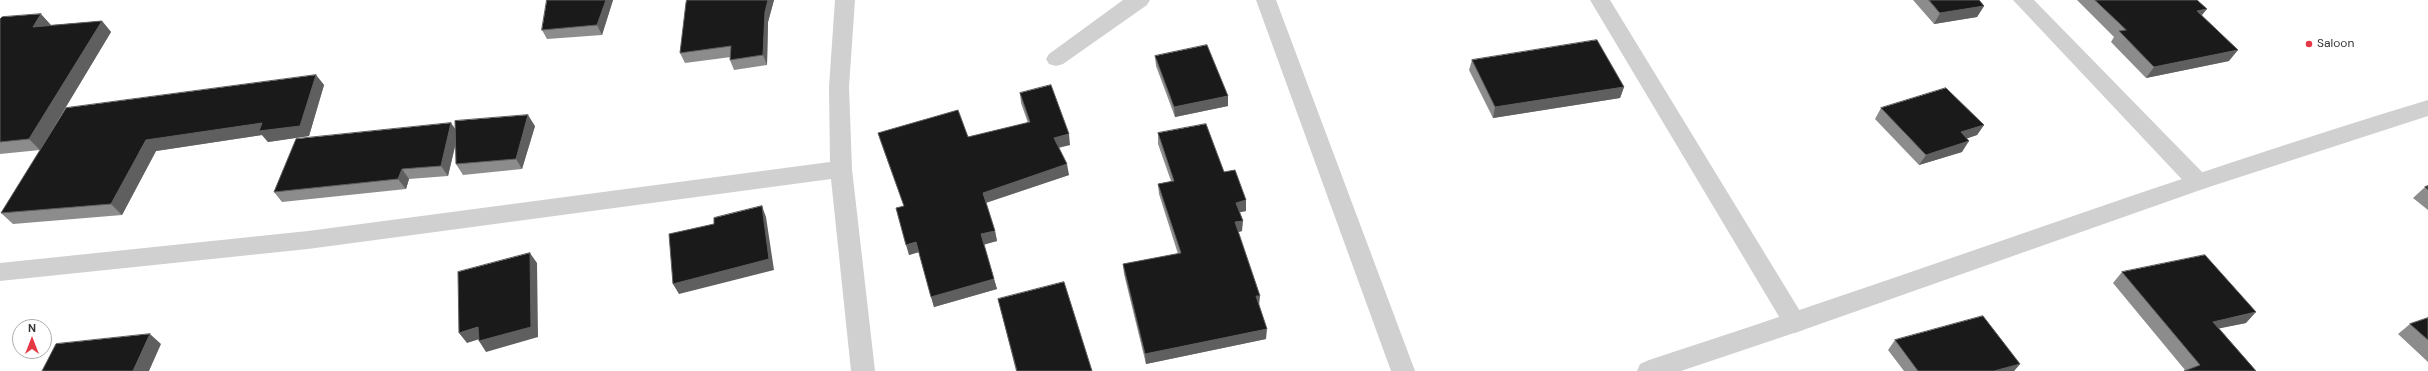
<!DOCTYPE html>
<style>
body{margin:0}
#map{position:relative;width:2428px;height:371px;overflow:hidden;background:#fff;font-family:"DM Sans",sans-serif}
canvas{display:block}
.north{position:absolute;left:12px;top:319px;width:40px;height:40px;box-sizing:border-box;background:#fff;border:1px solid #adadad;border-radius:50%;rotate:0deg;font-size:11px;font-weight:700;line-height:16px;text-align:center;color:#333}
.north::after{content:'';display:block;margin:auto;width:14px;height:18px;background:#e63946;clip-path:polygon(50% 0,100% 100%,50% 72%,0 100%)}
</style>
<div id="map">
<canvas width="2428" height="371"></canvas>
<div class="north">N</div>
</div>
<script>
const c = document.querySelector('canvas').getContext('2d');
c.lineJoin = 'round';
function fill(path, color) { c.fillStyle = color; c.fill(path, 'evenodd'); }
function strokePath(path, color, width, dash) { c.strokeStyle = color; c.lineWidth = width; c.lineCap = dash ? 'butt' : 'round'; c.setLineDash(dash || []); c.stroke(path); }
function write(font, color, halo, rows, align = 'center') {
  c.font = font + ' "DM Sans",sans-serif'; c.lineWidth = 4; c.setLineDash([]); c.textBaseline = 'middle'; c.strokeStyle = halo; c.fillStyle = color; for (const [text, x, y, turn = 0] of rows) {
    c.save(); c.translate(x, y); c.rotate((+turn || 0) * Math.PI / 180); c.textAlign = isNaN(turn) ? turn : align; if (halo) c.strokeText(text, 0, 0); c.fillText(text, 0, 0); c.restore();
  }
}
const minor = new Path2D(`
 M 835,0 L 855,0 L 849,87 L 852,169 L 875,371 L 851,371 L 831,179 L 308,249 L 0,281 L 0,263 L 308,231 L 830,162 L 829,87 Z
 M 1123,0 L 1150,0 L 1147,5 L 1063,64 L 1056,66 L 1049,64 L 1046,59 L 1049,54 Z
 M 1256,0 L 1276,0 L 1415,371 L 1391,371 Z
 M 1590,0 L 1610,0 L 1803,316 L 1807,323 L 1803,330 L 1795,333 L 1787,330 Z
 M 2013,0 L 2034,0 L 2206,176 L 2209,182 L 2206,188 L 2198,190 L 2190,188 Z`);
const tertiary = new Path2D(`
 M 2428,100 L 2428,116 L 2206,188 L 1803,330 L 1681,371 L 1637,371 L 1640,364 L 1649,360 C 1909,276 2166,179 2428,100 Z`);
const wall = new Path2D(`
 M 547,0 L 613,0 L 602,35 L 547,39 L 542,30 Z
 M 687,0 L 774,0 L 768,22 L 767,65 L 734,70 L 730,60 L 731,57 L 685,63 L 680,53 Z
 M 1913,0 L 1979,0 L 1984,6 L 1977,17 L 1934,24 Z
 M 2077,0 L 2197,0 L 2202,15 L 2229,61 L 2146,78 L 2111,42 L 2114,37 Z
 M 0,19 L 51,25 L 102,21 L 111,32 L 40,150 L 0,154 Z
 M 1155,56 L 1228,96 L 1228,106 L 1175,117 L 1156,66 Z
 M 1472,60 L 1624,87 L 1620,98 L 1493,118 L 1469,70 Z
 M 316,75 L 324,85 L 309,136 L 268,142 L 262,135 L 156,151 L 122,215 L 13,224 L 1,213 Z
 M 1020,93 L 1070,145 L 1059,148 L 1069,175 L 986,203 L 995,231 L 997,241 L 984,244 L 994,279 L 997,289 L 934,307 L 919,252 L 909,255 L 904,206 L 881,143 L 878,133 L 968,137 L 1028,123 L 1021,103 Z
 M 1881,108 L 1984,125 L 1977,135 L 1967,138 L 1962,152 L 1919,165 L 1875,119 Z
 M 451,123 L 455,129 L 535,126 L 522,169 L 463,175 L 456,164 L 456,143 L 448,176 L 409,179 L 406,189 L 282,202 L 274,192 Z
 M 1158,133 L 1224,172 L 1246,200 L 1246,211 L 1240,212 L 1242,231 L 1238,232 L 1259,306 L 1266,339 L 1146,364 L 1124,274 L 1123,264 L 1178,254 L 1159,194 L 1158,184 L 1171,181 L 1158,144 Z
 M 2428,186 L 2428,210 L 2413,198 L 2425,187 Z
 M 2122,272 L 2246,323 L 2219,328 L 2256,371 L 2185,370 L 2113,283 Z
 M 998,299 L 1092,371 L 1016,371 Z
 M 2428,318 L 2428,362 L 2398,334 L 2410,324 Z
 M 1895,340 L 2020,364 L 2014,371 L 1904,371 L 1888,350 Z`);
const shadedWall = new Path2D(`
 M 606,0 L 613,0 L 602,35 L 597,25 Z
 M 768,0 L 774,0 L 768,22 L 767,65 L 763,55 L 765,12 Z
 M 1984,6 L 1977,17 L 1934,24 L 1940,13 Z
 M 2207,9 L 2198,20 L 2197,11 Z
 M 41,14 L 51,25 L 43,38 L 33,27 Z
 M 102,21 L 111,32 L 40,150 L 29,139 Z
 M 2238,50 L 2229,61 L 2146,78 L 2154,67 Z
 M 316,75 L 324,85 L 309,136 L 268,142 L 262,135 L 156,151 L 122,215 L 111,204 L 146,140 Z
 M 1624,87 L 1620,98 L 1493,118 L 1495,107 Z
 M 1228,96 L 1228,106 L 1175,117 L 1174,107 Z
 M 528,115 L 535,126 L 522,169 L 516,159 Z
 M 451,123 L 458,133 L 448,176 L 441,166 Z
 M 1984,125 L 1977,135 L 1954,143 L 1961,132 Z
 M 1069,134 L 1070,145 L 1055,148 L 1054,138 Z
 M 1969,141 L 1962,152 L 1919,165 L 1926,155 Z
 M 1067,164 L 1069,175 L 985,203 L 983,193 Z
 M 402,169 L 409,179 L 406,189 L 398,179 Z
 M 1246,200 L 1246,211 L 1236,213 L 1236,203 Z
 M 762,206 L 766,217 L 774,270 L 679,294 L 673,284 Z
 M 1243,221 L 1242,231 L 1235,233 L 1235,222 Z
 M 995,231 L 997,241 L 983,245 L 981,234 Z
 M 916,242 L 919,252 L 909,255 L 906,245 Z
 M 530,253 L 537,263 L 538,337 L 486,352 L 479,341 Z
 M 994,279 L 997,289 L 934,307 L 931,297 Z
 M 1256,296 L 1260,296 L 1259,306 Z
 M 2256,312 L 2246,323 L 2202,332 L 2213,322 Z
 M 478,327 L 486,337 L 467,343 L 459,333 Z
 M 1267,329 L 1266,339 L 1146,364 L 1145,354 Z
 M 150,334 L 161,344 L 149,371 L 133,371 Z
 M 2020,364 L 2014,371 L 1994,371 Z`);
const building = new Path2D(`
 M 547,0 L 606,0 L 597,25 L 542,30 Z
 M 687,0 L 768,0 L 765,12 L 763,55 L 730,60 L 731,46 L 680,53 L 686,3 Z
 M 1929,0 L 1979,0 L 1984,6 L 1940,13 Z
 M 2095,0 L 2197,0 L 2207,9 L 2197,11 L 2238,50 L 2154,67 L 2119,31 L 2126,30 Z
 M 41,14 L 33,27 L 102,21 L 29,139 L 0,142 L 0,19 L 2,17 Z
 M 1597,40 L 1624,87 L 1495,107 L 1472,60 Z
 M 1207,45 L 1228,96 L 1174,107 L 1155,56 Z
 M 316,75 L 300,126 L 259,131 L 262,123 L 146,140 L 111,204 L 1,213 L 66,108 Z
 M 1051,85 L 1069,134 L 1054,138 L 1067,164 L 983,193 L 995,231 L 981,234 L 994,279 L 931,297 L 916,242 L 906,245 L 896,208 L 904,206 L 878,133 L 958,110 L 968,137 L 1030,122 L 1020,93 Z
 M 1946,88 L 1984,125 L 1961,132 L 1969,141 L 1926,155 L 1881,108 Z
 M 528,115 L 516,159 L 456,164 L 455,121 Z
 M 451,123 L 441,166 L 402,169 L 398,179 L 274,192 L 296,139 Z
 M 1206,124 L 1224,172 L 1235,170 L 1246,200 L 1236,203 L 1243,221 L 1235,222 L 1260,296 L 1256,296 L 1267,329 L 1145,354 L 1123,264 L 1181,253 L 1158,184 L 1174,181 L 1158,133 Z
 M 2428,186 L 2428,190 L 2425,187 Z
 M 762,206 L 769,259 L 673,284 L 669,234 L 714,224 L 714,218 Z
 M 530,253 L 531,327 L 479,341 L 478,327 L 459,333 L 458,272 Z
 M 2205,255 L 2256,312 L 2213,322 L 2256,371 L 2184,371 L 2200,365 L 2122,272 Z
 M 1064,282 L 1092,371 L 1017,371 L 998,299 Z
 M 1983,316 L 2020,364 L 1994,371 L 1918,371 L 1895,340 Z
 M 2428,318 L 2428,340 L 2410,324 Z
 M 150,334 L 133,371 L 42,371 L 56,344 Z`);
const markers = [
 [2309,44,4,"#e63946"]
];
const poiNames = [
 ["Saloon",2317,44]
];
fill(minor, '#d0d0d0');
fill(tertiary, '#d0d0d0');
fill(wall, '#8c8c8c');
fill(shadedWall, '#5f5f5f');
fill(building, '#1a1a1a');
strokePath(building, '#5f5f5f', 1);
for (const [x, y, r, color] of markers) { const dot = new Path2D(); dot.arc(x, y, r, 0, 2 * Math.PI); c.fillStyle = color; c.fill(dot); strokePath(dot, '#fff', 1.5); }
write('12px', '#333', '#fff', poiNames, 'left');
</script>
